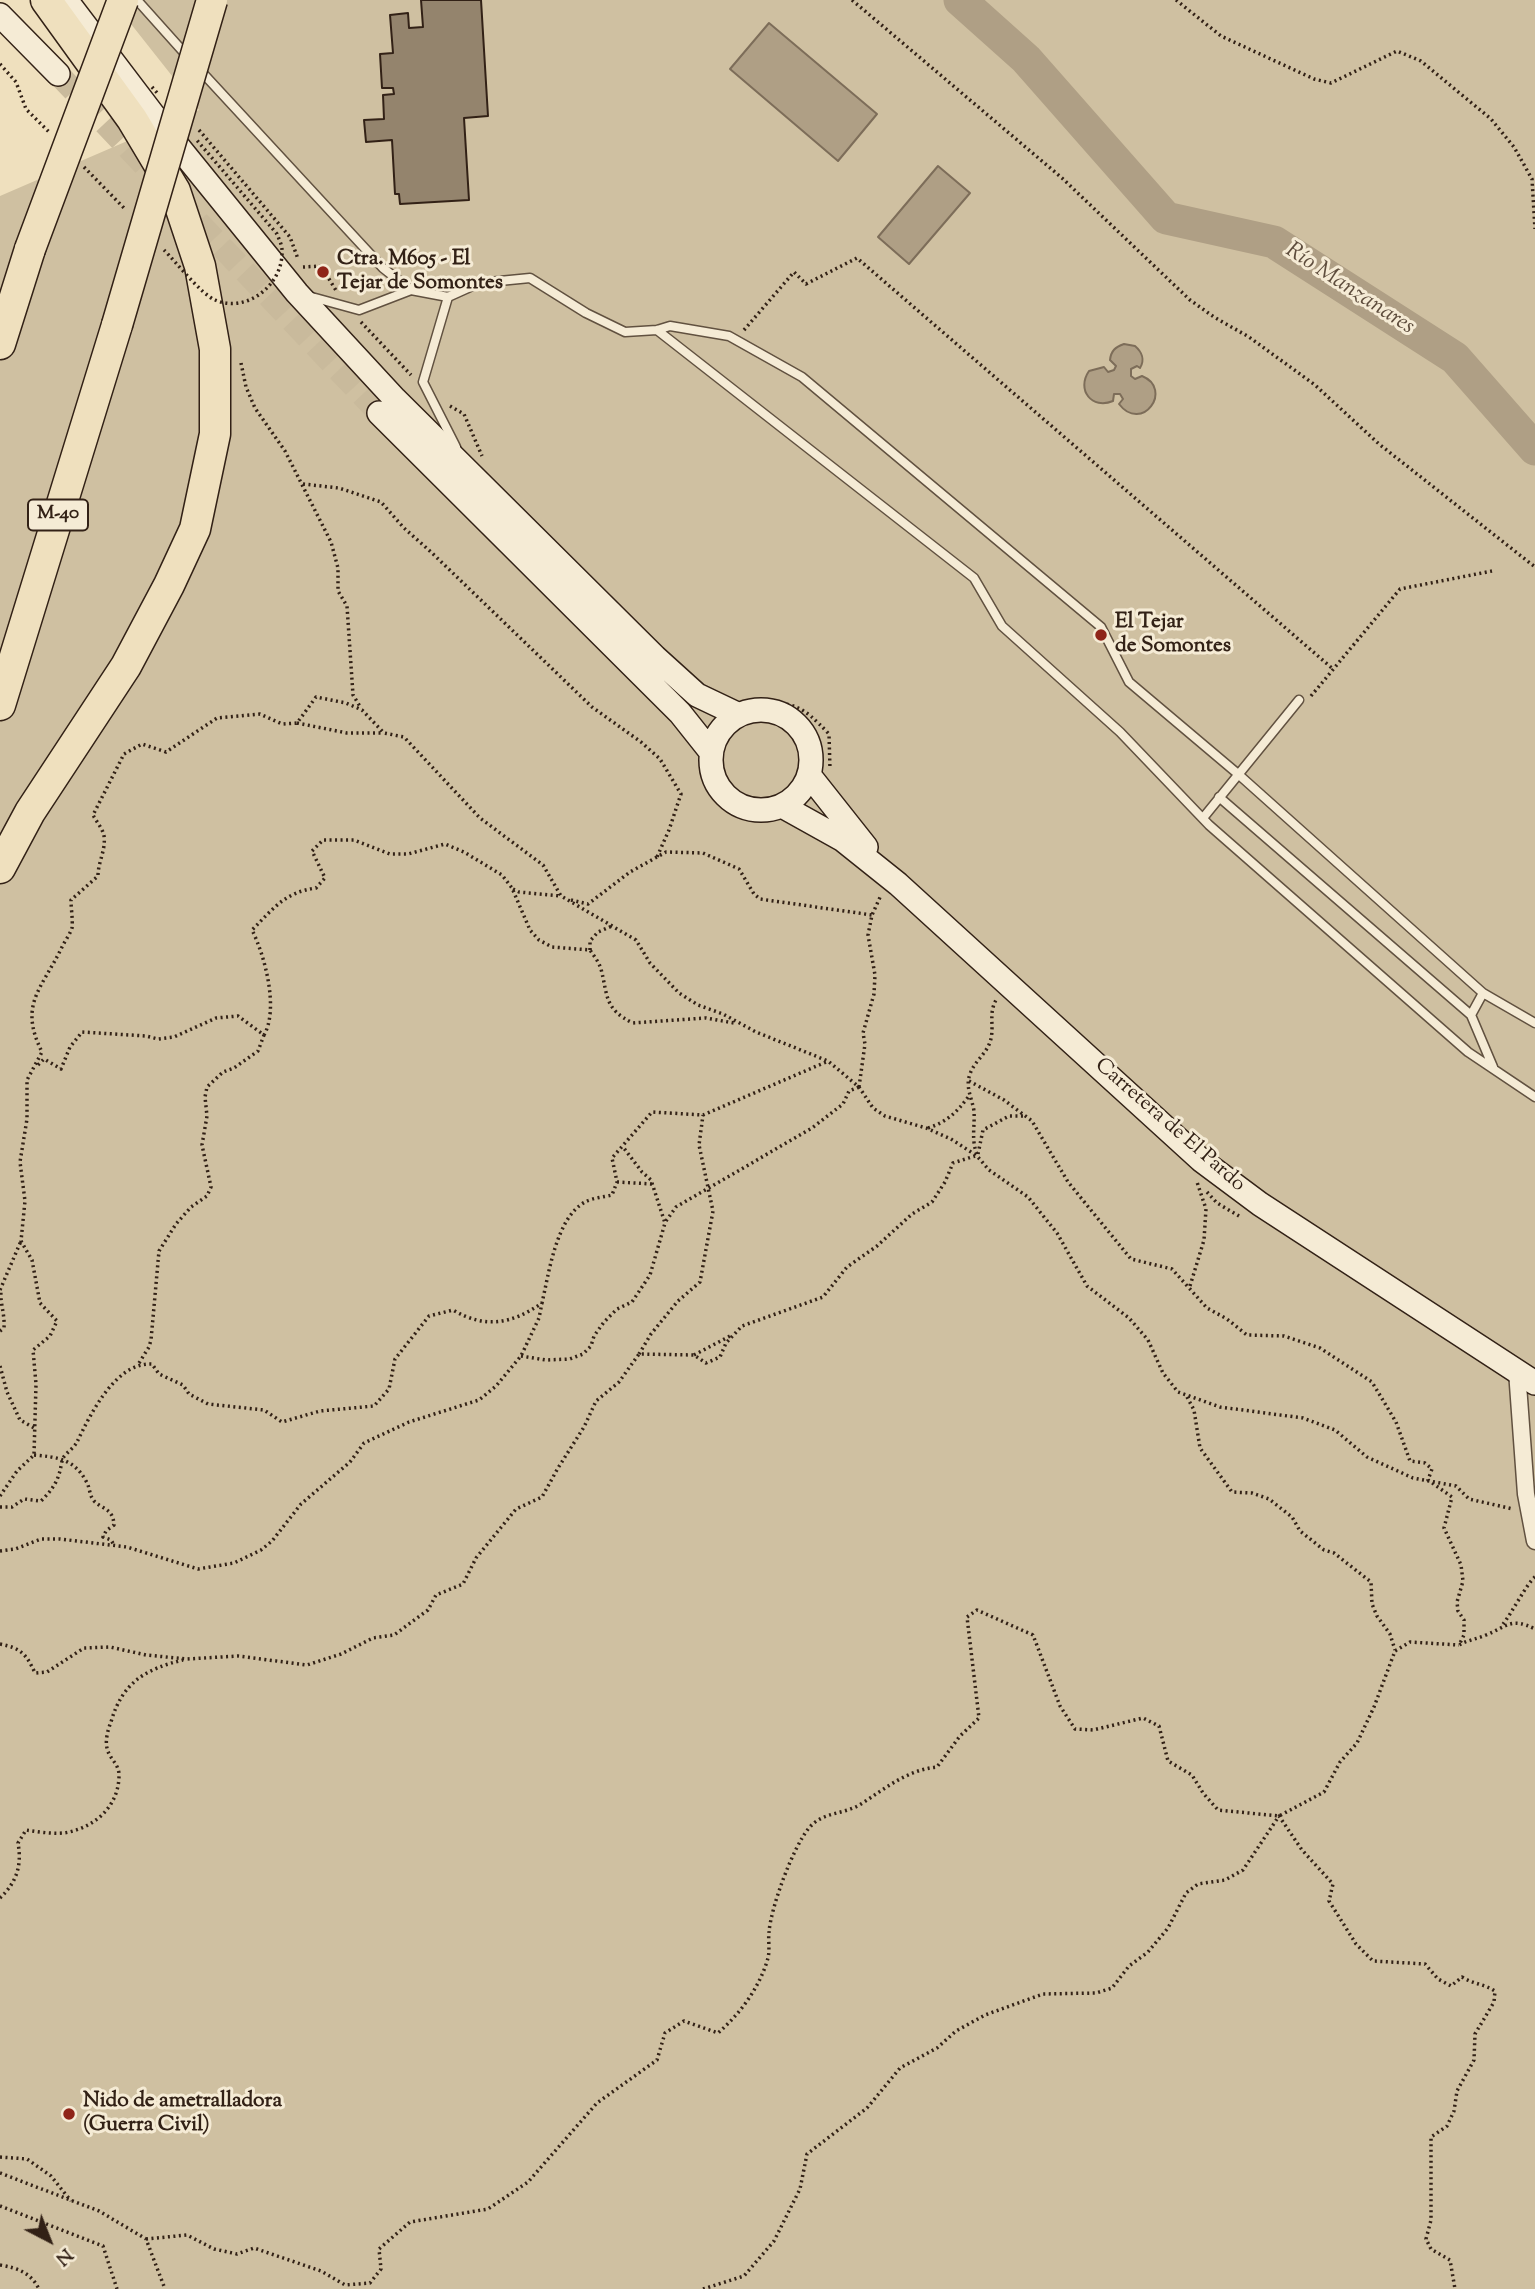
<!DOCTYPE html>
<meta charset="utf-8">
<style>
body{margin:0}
#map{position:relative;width:1535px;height:2289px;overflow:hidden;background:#efe0be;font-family:"Sorts Mill Goudy",serif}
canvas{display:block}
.north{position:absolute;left:14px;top:2205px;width:70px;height:70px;-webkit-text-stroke:5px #f5ebd5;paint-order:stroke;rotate:138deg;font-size:19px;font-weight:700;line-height:28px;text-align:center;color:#322116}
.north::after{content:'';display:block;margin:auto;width:24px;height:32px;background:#322116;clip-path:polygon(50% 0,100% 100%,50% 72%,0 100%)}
</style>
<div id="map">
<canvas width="1535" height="2289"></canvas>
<div class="north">N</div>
</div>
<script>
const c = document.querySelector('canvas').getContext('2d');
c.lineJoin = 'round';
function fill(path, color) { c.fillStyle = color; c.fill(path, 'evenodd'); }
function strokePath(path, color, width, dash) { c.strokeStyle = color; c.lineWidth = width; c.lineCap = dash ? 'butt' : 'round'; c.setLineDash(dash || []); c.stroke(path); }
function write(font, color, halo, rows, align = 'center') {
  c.font = font + ' "Sorts Mill Goudy",serif'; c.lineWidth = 6; c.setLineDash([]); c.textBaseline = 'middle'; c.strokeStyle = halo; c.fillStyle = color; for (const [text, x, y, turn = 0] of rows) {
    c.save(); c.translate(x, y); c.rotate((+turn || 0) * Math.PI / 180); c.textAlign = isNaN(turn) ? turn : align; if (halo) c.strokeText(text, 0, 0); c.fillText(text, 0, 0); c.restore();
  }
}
const green = new Path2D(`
 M 112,0 L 1535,0 L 1535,2289 L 0,2289 L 0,196 L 199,110 Z`);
const water = new Path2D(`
 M 769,23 L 877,114 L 838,161 L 730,69 Z
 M 938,166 L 970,193 L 909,264 L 878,237 Z
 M 1124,344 L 1135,346 C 1142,352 1145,360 1140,368 L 1137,366 L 1131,369 L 1131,376 L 1135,379 L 1142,376 C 1174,389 1142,434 1119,404 L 1123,399 L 1120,394 L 1114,394 L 1113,401 C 1092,410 1076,390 1089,371 L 1104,367 L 1108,372 L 1114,370 L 1116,366 L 1110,360 C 1111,351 1115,347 1124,344 Z`);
const river = new Path2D(`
 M 960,0 L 1026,59 L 1166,218 L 1274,242 L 1455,358 L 1535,449`);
const building = new Path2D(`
 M 421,0 L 481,0 L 488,116 L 464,118 L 469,200 L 400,204 L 399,194 L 395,194 L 392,140 L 366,142 L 364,120 L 384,119 L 383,95 L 394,94 L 393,88 L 382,88 L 380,54 L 393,53 L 390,15 L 408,13 L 409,28 L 423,27 Z
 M 72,2109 L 75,2113 L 72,2118 L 66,2118 L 64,2114 L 66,2110 Z`);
const secondaryTunnel = new Path2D(`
 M 58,74 L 379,413`);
const path = new Path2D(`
 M 852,0 L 1062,178 L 1190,300 L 1214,317 L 1249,337 L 1315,385 L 1379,444 L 1535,567
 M 1176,0 L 1221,36 L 1314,79 L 1331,83 L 1397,51 L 1421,61 L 1457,91 L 1491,119 L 1514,147 L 1532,179 L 1535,229
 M 0,64 L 16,82 L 26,109 L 49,132
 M 199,130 L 290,237 L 298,259
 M 84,167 L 125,209
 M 303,267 L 321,266 L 337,292
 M 361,322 L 411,375
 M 744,330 L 794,272 L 806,284 L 857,258 L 1333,669
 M 241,363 L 246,387 L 255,408 L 285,451 L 331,542 L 338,568 L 338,591 L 347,606 L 353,695 L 361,708
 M 450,406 L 464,414 L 482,456
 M 303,484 L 339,488 L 381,502 L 404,528 L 431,552 L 592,707 L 641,742 L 660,759 L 681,794 L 669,830 L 657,857
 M 1311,696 L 1400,589 L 1492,571
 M 754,701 C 794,703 801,704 829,734 L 830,769
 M 297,723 L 347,733 L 384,733
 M 513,889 L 519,892 L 560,896
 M 571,900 L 588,904 L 630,872 L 666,852 L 703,853 L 739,869 L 754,894 L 760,899 L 872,915
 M 590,950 L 590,941 L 598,932 L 612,926
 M 38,1065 L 44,1059 L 61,1069 L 70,1047 L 82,1032 L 146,1036 L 158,1039 L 174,1037 L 216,1018 L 238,1016 L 264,1035 C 279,1009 265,956 252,930 C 274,908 285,892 316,888 L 325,878 L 312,851 L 323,840 L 354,840 L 390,854 L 408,854 L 445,844 L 464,852 L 502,875 L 512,888 L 530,930 L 539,940 L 552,947 L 590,950 C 594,956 599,962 601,969 C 608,996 604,1009 633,1023 L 706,1018 L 734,1023
 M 969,1081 L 1004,1100 L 1032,1121 L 1068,1182 L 1131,1259 L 1172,1269 L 1207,1308 L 1227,1319 L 1247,1335 L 1284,1336 L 1320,1348 L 1372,1382 L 1396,1422 L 1410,1461 L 1425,1463 L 1432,1469 L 1428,1480 L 1452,1497 L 1444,1528 L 1461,1565 L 1463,1581 L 1457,1602 L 1458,1611 L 1464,1620 L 1464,1635 L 1459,1645 C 1468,1640 1477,1639 1486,1635 C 1508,1626 1511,1617 1535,1629
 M 859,1087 L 865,1044 L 863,1033 L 874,994 L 875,975 L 868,935 L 872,915 L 881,895
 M 928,1128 C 947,1122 957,1112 969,1096
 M 977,1154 C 971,1140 975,1126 974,1111 C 972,1098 965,1087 970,1074 C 974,1062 986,1054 990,1042 C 995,1028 988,1014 996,1000
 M 978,1154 L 983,1130 L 1009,1116 L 1024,1116
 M 617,1182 L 652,1184
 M 1207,1192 L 1217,1203 L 1239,1216
 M 666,1221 L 676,1207 L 812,1128 L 843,1104 L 849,1091 L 859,1087
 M 1190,1286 L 1204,1240 L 1206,1209 L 1197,1182
 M 0,1290 L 21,1241
 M 0,1331 L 4,1328 C 5,1314 0,1304 1,1290
 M 639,1354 L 651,1334 L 678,1301 L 700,1282 L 713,1211 L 699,1145 L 703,1115
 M 694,1355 L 732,1335
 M 521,1356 L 546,1360 L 570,1359 L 583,1354 L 591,1346 L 594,1336 L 604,1322 L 617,1309 L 632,1302 L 650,1275 L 665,1223 L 651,1180 L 642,1172 L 623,1147
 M 139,1363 L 149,1347 L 151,1340 L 159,1251 L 176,1224 L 191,1207 L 207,1196 L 211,1187 L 202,1145 L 207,1116 L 205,1097 L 207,1087 L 223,1072 L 234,1068 L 258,1051 L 264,1035
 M 0,1366 L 7,1392 L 20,1420 L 36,1429
 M 1187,1397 L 1194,1410 L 1200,1448 L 1232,1492 L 1252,1493 L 1269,1499 L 1292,1517 L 1300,1531 L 1324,1550 L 1334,1553 L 1371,1582 L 1372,1604 L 1377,1616 L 1390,1634 L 1395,1650
 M 34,1455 C 57,1457 74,1459 86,1481 C 90,1487 89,1495 94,1501 C 103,1510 113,1508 114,1525 L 106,1531 L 103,1537 L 111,1540 L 114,1545
 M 0,1496 L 17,1471 L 34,1455 L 36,1384 L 33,1350 L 50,1336 L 57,1321 L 40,1303 L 32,1260 L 21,1241 L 25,1201 L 20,1162 L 27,1119 L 27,1080 L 42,1052 C 18,1004 42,989 62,947 C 65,941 70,934 72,928 C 73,920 71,909 71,900 L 98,876 C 98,862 106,850 104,836 C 103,829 96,821 93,815 L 124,754 L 142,744 L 166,752 L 217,718 L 260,714 L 282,724 L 297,723 L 316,697 L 346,703 L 362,710 L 384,733 L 404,737 L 480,818 L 543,865 L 561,896 L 636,940 L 650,963 L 679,993 L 698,1005 L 723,1014 L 756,1032 L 828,1061 L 859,1087 L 873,1108 L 885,1116 L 926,1128 L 951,1139 L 977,1156 L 989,1170 L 1028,1197 L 1057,1233 L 1087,1286 L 1129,1318 L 1148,1340 L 1163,1373 L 1178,1392 L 1220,1407 L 1303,1418 L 1335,1430 L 1367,1457 L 1413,1478 L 1456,1486 L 1469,1499 L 1513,1509
 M 0,1507 L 12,1507 L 24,1499 L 41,1501 C 49,1493 56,1485 59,1474 C 61,1469 61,1463 63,1458 C 67,1452 74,1448 77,1442 C 91,1413 116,1362 152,1364 L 159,1374 L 183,1385 L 189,1394 L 208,1404 L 264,1410 L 282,1422 L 320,1411 L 374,1406 L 389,1389 L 395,1359 L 429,1316 L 453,1310 C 485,1329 512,1324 542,1303 C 549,1273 556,1218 585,1202 C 592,1198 604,1197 612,1195 L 617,1182 L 612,1158 L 652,1112 L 703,1115 L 826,1062
 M 0,1551 L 15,1549 L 41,1539 L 60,1539 L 127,1547 L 198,1569 L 234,1563 L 261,1550 L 272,1541 L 301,1504 L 350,1462 L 364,1443 L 409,1422 L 479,1400 L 496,1386 L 521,1356 L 539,1318 L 542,1303
 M 1503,1624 C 1512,1613 1527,1583 1535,1577
 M 0,1644 C 20,1648 26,1653 35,1673 L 47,1672 L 84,1648 L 110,1647 L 146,1655 L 187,1659 L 238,1656 L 307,1665 L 341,1654 L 373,1638 L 394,1635 L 428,1610 L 436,1595 L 463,1584 L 476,1558 L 516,1509 L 542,1497 L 558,1468 L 584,1427 L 596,1401 L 619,1382 L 639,1354 L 694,1355 L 706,1363 L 720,1357 L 726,1343 L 742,1326 L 823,1297 L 847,1267 L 877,1246 L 912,1214 L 932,1202 L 945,1182 L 953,1163 L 975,1156
 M 0,1898 C 17,1882 22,1865 18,1843 L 26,1830 C 40,1832 56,1835 69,1832 C 96,1826 118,1806 119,1777 C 120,1764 109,1759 107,1748 C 105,1741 108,1729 111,1722 C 122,1683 145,1669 183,1660
 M 0,2157 L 27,2159 L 51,2176 L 71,2201
 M 0,2173 L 99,2211 L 146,2239 L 165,2289
 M 0,2206 L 103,2246 L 117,2289
 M 146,2239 L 187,2235 L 214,2249 L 237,2254 L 254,2248 L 321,2271 L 345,2285 L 370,2283 L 381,2269 L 379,2249 L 410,2222 L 488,2209 L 528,2182 L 597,2103 L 657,2060 L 665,2033 L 684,2021 L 718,2033 C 740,2014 760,1987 768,1958 C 770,1950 768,1940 769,1932 C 771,1907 793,1847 809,1828 C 823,1811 844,1815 861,1804 C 886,1788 907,1770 937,1767 L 960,1736 L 979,1718 L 967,1617 L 977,1610 L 1033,1635 L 1060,1706 L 1075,1729 L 1093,1730 L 1143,1718 L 1159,1726 L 1168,1761 L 1192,1775 L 1203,1793 L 1218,1810 L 1279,1816 L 1324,1792 L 1340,1762 L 1357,1743 L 1374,1707 L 1395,1651 L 1410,1642 L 1459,1645
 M 0,2265 C 18,2268 31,2273 39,2289
 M 703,2289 L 744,2276 L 774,2241 L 800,2189 L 807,2154 L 867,2108 L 900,2068 L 937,2048 L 956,2031 L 985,2015 L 1043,1994 L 1096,1993 L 1112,1988 L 1129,1966 L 1148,1952 L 1168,1928 L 1186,1893 L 1198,1884 L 1225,1880 L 1243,1870 L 1279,1816 L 1302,1850 L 1333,1884 L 1329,1901 L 1356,1944 L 1373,1961 L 1425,1964 L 1438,1979 L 1451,1986 L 1462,1977 C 1473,1984 1484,1984 1495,1991 L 1494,2002 L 1475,2034 L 1474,2060 L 1457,2091 L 1454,2111 L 1447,2126 L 1431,2137 L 1431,2220 L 1426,2239 L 1431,2249 L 1450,2260 L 1455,2289`);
const lane = new Path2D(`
 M 137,0 L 188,57
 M 199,69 L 383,268 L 411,290 L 448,297 L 479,283 L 530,278 L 586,313 L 625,332 L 657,330 L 670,326 L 729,336 L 802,377 L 1101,627 L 1129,682 L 1238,774 L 1483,993 L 1535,1023
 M 308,296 L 359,310 L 411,290
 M 448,297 L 423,382 L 456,447
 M 657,330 L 974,578 L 1002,626 L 1120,732 L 1209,825 L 1468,1052 L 1535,1097
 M 1219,797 L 1471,1015 L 1493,1067
 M 1203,818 L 1299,700
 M 1471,1015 L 1483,993`);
const street = new Path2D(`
 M 1517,1371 L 1526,1494 L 1535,1541`);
const secondary = new Path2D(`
 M 66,0 L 164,129 L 297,293 L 395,399 L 655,657 L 697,695 L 739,715
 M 0,15 L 58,74
 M 379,413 L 680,713 L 711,752
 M711 760a50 50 0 1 1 100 0a50 50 0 1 1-100 0Z
 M 809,775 L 866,847
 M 782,806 L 843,840 L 898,884 L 1201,1160 L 1260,1204 L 1535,1383`);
const highway = new Path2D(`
 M 0,344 L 30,249
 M 0,705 L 117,325
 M 0,868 L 30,812 L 126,666 L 169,585 L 195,529 L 215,434 L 215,349 L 200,266 L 175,191 L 132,119 L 46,0`);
const pathBridge = new Path2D(`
 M 152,87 L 159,95
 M 164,250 C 176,262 201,294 215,300 C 247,314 284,284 282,250 C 282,245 279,239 277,234 L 195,138`);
const highwayBridge = new Path2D(`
 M 30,249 L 123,0
 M 117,325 L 212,0`);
const markers = [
 [323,272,7,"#8f2418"],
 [1101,635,7,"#8f2418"],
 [69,2114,7,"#8f2418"]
];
const shields = [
 [58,515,60]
];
const shieldNames = [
 ["M-40",58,515]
];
const poiNames = [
 ["Ctra. M605 - El",337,260],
 ["Tejar de Somontes",337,284],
 ["El Tejar",1115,623],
 ["de Somontes",1115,647],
 ["Nido de ametralladora",83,2102],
 ["(Guerra Civil)",83,2126]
];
const streetNames = [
 ["Carretera de El Pardo",1169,1126,41]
];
const waterNames = [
 ["Río Manzanares",1349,290,33]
];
fill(green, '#cfc0a1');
fill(water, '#af9f85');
strokePath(water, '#7d6d59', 2);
strokePath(river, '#af9f85', 33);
fill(building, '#94846d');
strokePath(building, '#322116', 2);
strokePath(secondaryTunnel, '#c9ba9c', 23, [23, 11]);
strokePath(lane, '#615140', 11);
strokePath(street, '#615140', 19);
strokePath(secondary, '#322116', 26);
strokePath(highway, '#322116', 33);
strokePath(path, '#322116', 3.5, [2, 3.5]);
strokePath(lane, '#f5ebd5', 8);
strokePath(street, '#f5ebd5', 16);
strokePath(secondary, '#f5ebd5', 23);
strokePath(highway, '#efe0be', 30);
strokePath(highwayBridge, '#322116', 33, []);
strokePath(pathBridge, '#322116', 3.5, [2, 3.5]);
strokePath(highwayBridge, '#efe0be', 30);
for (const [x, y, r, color] of markers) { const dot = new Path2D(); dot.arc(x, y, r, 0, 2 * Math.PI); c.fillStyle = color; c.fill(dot); strokePath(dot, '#f5ebd5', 2.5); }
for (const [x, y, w] of shields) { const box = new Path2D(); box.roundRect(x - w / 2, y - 15.5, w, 31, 5); c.fillStyle = '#f5ebd5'; c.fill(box); strokePath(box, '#322116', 2); }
write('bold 19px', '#322116', null, shieldNames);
write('bold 21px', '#322116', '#f5ebd5', poiNames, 'left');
write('21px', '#322116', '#f5ebd5', streetNames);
write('italic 23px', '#5e4d3d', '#f5ebd5', waterNames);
</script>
